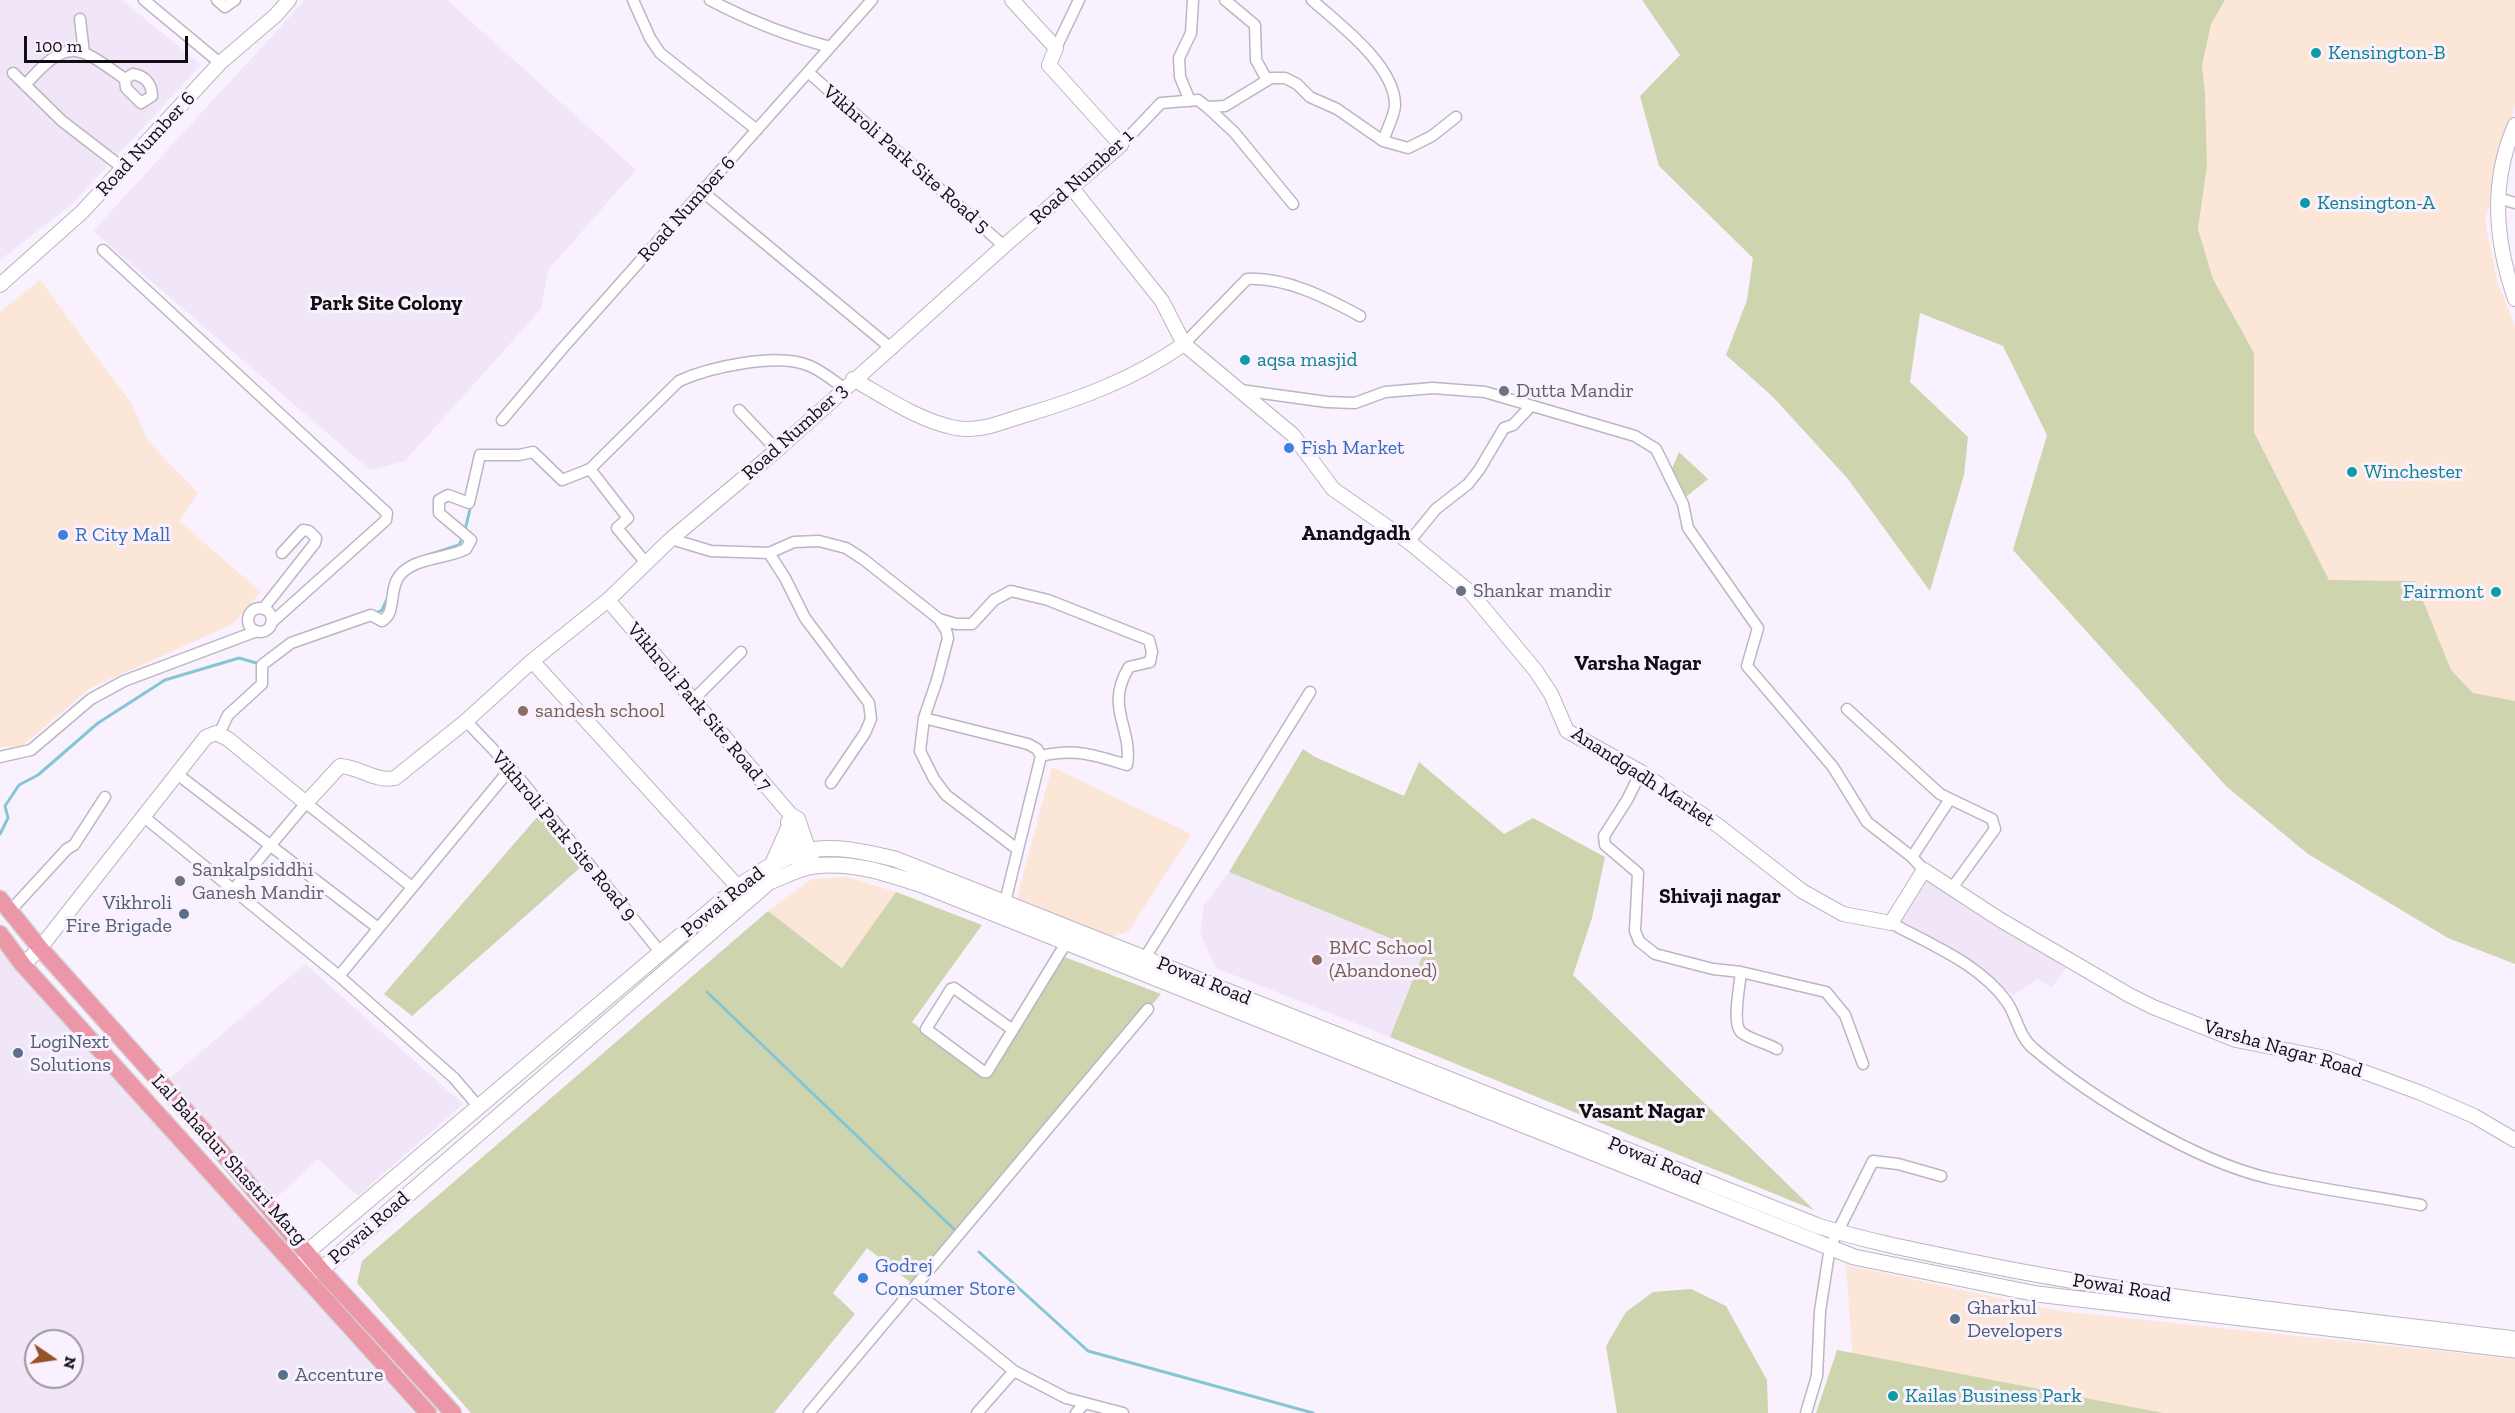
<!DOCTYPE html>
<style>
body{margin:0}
#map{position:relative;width:2515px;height:1413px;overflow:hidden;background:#f9f1fd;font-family:"Zilla Slab",serif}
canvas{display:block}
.north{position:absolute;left:24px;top:1329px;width:60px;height:60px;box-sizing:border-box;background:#f9f1fd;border:2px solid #9c969f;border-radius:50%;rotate:103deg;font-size:16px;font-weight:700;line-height:24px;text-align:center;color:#110e13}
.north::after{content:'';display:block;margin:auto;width:21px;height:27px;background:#965125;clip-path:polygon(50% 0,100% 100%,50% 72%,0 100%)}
.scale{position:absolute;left:24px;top:36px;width:164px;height:27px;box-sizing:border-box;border:3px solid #110e13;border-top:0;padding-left:8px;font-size:18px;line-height:21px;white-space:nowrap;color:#110e13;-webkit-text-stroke:4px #f9f1fd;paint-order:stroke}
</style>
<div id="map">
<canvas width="2515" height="1413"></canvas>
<div class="north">N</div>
<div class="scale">100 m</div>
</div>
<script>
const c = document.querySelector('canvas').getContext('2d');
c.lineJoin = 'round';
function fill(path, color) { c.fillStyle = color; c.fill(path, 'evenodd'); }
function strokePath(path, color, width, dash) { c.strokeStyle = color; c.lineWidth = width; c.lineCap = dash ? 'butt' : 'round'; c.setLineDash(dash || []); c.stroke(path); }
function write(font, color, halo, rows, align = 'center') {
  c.font = font + ' "Zilla Slab",serif'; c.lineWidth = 6; c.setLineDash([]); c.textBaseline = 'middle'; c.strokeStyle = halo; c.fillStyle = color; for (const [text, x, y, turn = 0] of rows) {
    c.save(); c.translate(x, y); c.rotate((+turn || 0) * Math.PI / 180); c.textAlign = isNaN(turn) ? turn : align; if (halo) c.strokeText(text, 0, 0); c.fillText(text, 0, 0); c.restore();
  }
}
const commercial = new Path2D(`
 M 2225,0 L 2515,0 L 2515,105 L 2485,222 L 2497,281 L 2515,326 L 2515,701 L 2473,693 L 2451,670 L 2415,581 L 2329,580 L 2254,432 L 2254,353 L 2213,279 L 2198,229 L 2207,166 L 2205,93 L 2202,65 L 2211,24 Z
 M 40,280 L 133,406 L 147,440 L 198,493 L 179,521 L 261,592 L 233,624 L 90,688 L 22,746 L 0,747 L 0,312 Z
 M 1052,767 L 1191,834 L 1129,931 L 1112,937 L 1017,898 Z
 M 847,877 L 896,892 L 843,968 L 768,911 L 812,879 Z
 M 1846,1265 L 2059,1311 L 2515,1359 L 2515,1413 L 2096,1413 L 1853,1362 Z`);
const built = new Path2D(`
 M 0,0 L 122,0 L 201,65 L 71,205 L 0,260 Z
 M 305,0 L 447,0 L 636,170 L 548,270 L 541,309 L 405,461 L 370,470 L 93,231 Z
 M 1229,872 L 1424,952 L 1390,1037 L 1216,968 L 1200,933 L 1204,905 Z
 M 1924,879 L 2010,931 L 2066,968 L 2052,987 L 2037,979 L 2013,996 L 1981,967 L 1898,919 Z
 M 0,948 L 414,1413 L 0,1413 ZM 36,1341 L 72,1341 L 72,1377 L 36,1377 Z
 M 305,964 L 463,1104 L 358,1196 L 318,1159 L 274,1200 L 170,1078 Z`);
const green = new Path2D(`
 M 1642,0 L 2225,0 L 2211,24 L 2202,65 L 2205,93 L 2207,166 L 2198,229 L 2213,279 L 2254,353 L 2254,432 L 2329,580 L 2415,581 L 2451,670 L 2473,693 L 2515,701 L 2515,964 L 2448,938 L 2308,854 L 2227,787 L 2013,550 L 2047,435 L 2003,346 L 1920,313 L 1910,382 L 1968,437 L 1964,475 L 1930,591 L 1848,479 L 1773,397 L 1726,355 L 1747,300 L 1753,258 L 1659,166 L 1640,96 L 1680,55 Z
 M 1679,452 L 1708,479 L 1686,497 L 1671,471 Z
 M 1303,749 L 1315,757 L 1404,796 L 1419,762 L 1504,834 L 1533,818 L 1605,857 L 1592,918 L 1573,975 L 1814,1210 L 1390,1037 L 1424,952 L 1229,872 Z
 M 539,815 L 582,866 L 412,1016 L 384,994 Z
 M 896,892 L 982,925 L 912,1022 L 980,1074 L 1062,956 L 1161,994 L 916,1287 L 867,1248 L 833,1293 L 855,1314 L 774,1413 L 471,1413 L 357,1283 L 362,1261 L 768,911 L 842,968 Z
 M 1691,1289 L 1726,1306 L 1767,1380 L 1768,1413 L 1617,1413 L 1606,1346 L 1626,1312 L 1653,1292 Z
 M 1837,1350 L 2163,1413 L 1816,1413 Z`);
const stream = new Path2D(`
 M 465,530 L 471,505
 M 428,555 L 459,545 L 463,536
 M 374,614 L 382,610 L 387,599
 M 0,834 L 8,818 L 5,806 L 19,785 L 38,775 L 98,723 L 165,680 L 239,658 L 260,664
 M 707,992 L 957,1232
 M 979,1252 L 1088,1351 L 1313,1413`);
const minor = new Path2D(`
 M 144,0 L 220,63
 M 217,0 L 225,7 L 235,0
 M 633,0 L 650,38 L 660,53 L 757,130
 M 710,0 C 748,20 788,36 830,47
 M 1225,0 L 1255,25 L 1256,60 L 1267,80
 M 1312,0 C 1339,24 1396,66 1395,106 C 1394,117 1386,131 1383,141
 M 80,19 L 84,53
 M 1056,48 L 1079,0
 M 808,72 L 1004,246
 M 13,73 L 62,121 L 123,168
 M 25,85 C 68,37 76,44 125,79 L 126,88 L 141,103 L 152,96 C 152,84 145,76 133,74 L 125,79
 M 1190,101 L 1180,77 L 1179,58 L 1191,33 L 1193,0
 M 1207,107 L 1234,132 L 1293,204
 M 1121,145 L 1161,103 L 1198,100 L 1207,107 L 1225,106 L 1271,78 L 1285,78 L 1297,84 L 1310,97 L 1337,109 L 1383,141 L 1408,148 L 1432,136 L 1456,117
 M 703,192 L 892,349
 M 2505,200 L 2515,203
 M 103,250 L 387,513 L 386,520 L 271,623
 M 1184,344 L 1247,279 C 1286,277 1327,298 1360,316
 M 1240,390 L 1327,402 L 1355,403 L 1385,392 L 1433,388 L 1485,392 L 1635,436 L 1656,449 L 1683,504 L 1688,528 L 1758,628 L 1747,666 L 1833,767 L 1867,822 L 1912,857 L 1924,870
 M 739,410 L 777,450
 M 502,420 L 562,349 L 872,0
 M 590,469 L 628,518 L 617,528 L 646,563
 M 671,539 L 711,551 L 769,553 L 794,542 L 819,541 L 846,548 L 863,559 L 939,619 L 946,630 L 948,638 L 937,680 L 924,718 L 920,751 L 934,779 L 946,795 L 1017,849
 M 1409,542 L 1436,509 L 1468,484 L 1479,470 L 1504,428 L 1513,425 L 1530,407
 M 769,553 L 785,578 L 805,618 L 869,703 L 871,719 L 865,733 L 831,783
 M248 620a12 12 0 1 1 24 0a12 12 0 1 1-24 0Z
 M 263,609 L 315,543 L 316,538 L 309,531 L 303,530 L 282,553
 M 939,619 L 956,624 L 972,624 L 994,600 L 1011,591 L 1048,600 L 1149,640 L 1152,652 L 1150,662 L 1129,667 C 1104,708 1133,727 1127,765 C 1094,755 1076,748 1041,756
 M 693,700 L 741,652
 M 1847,709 L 1940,794 L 1992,819 L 1995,829 L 1952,888
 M 924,718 L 1028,744 L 1037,749 L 1041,756 L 1005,902
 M 466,721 L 511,768 L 661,953
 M 219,734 L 228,715 L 262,684 L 262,665 L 291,643 L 371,615 L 382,621 C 397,613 388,589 400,575 C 415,557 447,559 466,549 L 471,540 L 439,513 L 439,500 L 448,495 L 469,503 L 480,455 L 519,455 L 533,452 L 562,480 L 590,469 L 679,381 C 710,367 778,352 810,366 C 822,371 834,381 845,389
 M 0,757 L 31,750 L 91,699 L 124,681 L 257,631
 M 1641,772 L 1627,800 L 1604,836 L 1605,845 L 1638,873 L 1635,931 L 1639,941 L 1655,954 L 1713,969 L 1741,972 L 1826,992 L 1845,1015 L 1863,1064
 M 177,774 L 378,928
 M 144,817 L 339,976 L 454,1078 L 478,1106
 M 1912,857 L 1950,799
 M 233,890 L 306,803 L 412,887
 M 10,911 L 67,849 L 74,845 L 105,797
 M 1891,923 C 1931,945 1980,964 2007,1002 C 2017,1017 2019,1037 2034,1049 C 2093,1099 2193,1160 2268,1178 C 2319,1189 2370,1196 2421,1205
 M 1141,964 L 1310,692
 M 1741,972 C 1740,986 1731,1025 1742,1033 C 1752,1040 1766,1043 1777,1049
 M 339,976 L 511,768
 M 1013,1030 L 954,988 L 951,989 L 926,1029 L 984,1072 L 987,1072 L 1066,943
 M 913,1289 L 1014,1371 L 1066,1398 L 1123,1413
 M 809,1413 L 1148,1009
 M 977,1413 L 1014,1371
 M 1076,1413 L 1085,1403
 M 1806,1413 L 1817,1376 L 1820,1311 L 1830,1247 L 1873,1161 L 1898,1164 L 1941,1176`);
const tertiary = new Path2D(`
 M 2515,125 C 2490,183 2495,240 2515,299
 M 1072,188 L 1162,301 L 1184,344 L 1293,435 L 1333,489 L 1409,542 L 1471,593 L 1536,671 L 1551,694 L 1567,731 L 1641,772 L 1720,827 L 1802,891 L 1843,914 L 1891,923 L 1924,870 L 1999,919 L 2129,995 L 2153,1007 L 2236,1040 L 2326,1058 L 2421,1093 L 2474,1116 L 2515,1140
 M 0,285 L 82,212 L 220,63 L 276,15 L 289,0
 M 853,379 C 885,397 919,421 956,428 C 981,432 999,423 1022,416 C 1080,399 1134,379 1184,344
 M 608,600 L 790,814 L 798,819 L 812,860
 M 532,661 L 738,887
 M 788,822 L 799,864
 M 23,965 L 40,948 L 206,737 L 216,733 L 228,739 L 306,803 L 340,766 C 360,767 375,782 395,778 L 466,721 L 532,661 L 608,600 L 671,539 L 777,450 L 1004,246 L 1121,145 L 1049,65 L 1056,48 L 1012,0`);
const secondary = new Path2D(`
 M 773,863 L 788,829
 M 2515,1339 C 2335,1317 2154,1299 1977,1263 C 1923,1252 1870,1242 1818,1226 L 895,859 C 821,841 801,843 738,887 L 306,1253 L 303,1274 L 321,1270 L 769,882 C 783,877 798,868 814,866 C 852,861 889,874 925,886 L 1854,1257 L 2037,1294 L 2515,1350`);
const primary = new Path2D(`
 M 0,899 L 40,948 L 204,1131 L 321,1270 L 453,1413
 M 0,934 L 23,965 L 428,1413`);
const markers = [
 [2316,53,6,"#0f9aa8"],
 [2305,203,6,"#0f9aa8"],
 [1245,360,6,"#0f9aa8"],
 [1504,391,6,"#6b7280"],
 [1289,448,6,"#3f7fe0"],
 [2352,472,6,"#0f9aa8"],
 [63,535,6,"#3f7fe0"],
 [1461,591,6,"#6b7280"],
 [2496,592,6,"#0f9aa8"],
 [523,711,6,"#8d6e63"],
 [180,881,6,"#6b7280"],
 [184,914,6,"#5c6f8a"],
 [1317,960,6,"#8d6e63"],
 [18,1053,6,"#5c6f8a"],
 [863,1278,6,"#3f7fe0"],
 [1955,1319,6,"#5c6f8a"],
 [283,1375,6,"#5c6f8a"],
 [1893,1396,6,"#0f9aa8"]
];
const cultureNames = [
 ["Kensington-B",2328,53],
 ["Kensington-A",2317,203],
 ["aqsa masjid",1257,360],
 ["Winchester",2364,472],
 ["Fairmont",2484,592,"right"],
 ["Kailas Business Park",1905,1396]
];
const streetNames = [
 ["Road Number 6",146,144,-47],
 ["Vikhroli Park Site Road 5",906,159,41],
 ["Road Number 1",1082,177,-42],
 ["Road Number 6",687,209,-48],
 ["Road Number 3",795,432,-42],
 ["Vikhroli Park Site Road 7",699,707,50],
 ["Anandgadh Market",1643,777,33],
 ["Vikhroli Park Site Road 9",564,836,50],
 ["Powai Road",723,902,-39],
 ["Powai Road",1204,981,22],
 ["Varsha Nagar Road",2283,1049,16],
 ["Lal Bahadur Shastri Marg",229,1160,48],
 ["Powai Road",1655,1161,22],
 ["Powai Road",369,1228,-41],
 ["Powai Road",2122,1288,9]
];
const worshipNames = [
 ["Dutta Mandir",1516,391],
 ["Shankar mandir",1473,591],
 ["Sankalpsiddhi",192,870],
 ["Ganesh Mandir",192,893]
];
const shopNames = [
 ["Fish Market",1301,448],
 ["R City Mall",75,535],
 ["Godrej",875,1266],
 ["Consumer Store",875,1289]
];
const educationNames = [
 ["sandesh school",535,711],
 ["BMC School",1329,948],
 ["(Abandoned)",1329,971]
];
const serviceNames = [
 ["Vikhroli",172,903,"right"],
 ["Fire Brigade",172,926,"right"],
 ["LogiNext",30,1042],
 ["Solutions",30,1065],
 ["Gharkul",1967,1308],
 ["Developers",1967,1331],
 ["Accenture",295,1375]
];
const neighbourhoodNames = [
 ["Park Site Colony",386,304],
 ["Anandgadh",1356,534],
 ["Varsha Nagar",1638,664],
 ["Shivaji nagar",1720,897],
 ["Vasant Nagar",1642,1112]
];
fill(commercial, '#fbe6d7');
fill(built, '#f1e5f8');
fill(green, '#cdd4ae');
strokePath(stream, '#85c6d5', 3);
strokePath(minor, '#bdb5c1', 13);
strokePath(tertiary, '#bdb5c1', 16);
strokePath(secondary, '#bdb5c1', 17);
strokePath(primary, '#d4d4d5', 19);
strokePath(minor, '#fff', 10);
strokePath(tertiary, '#fff', 14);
strokePath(secondary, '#fff', 15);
strokePath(primary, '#ec97a7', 16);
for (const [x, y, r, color] of markers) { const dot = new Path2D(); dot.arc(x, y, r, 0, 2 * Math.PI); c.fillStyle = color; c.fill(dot); strokePath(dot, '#f9f1fd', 2); }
write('20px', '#0d838f', '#f9f1fd', cultureNames, 'left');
write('20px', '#110e13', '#f9f1fd', streetNames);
write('20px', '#5b616d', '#f9f1fd', worshipNames, 'left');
write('20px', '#366cbe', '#f9f1fd', shopNames, 'left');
write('20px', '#785e54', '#f9f1fd', educationNames, 'left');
write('20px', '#4e5e75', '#f9f1fd', serviceNames, 'left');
write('bold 21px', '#110e13', '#f9f1fd', neighbourhoodNames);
</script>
